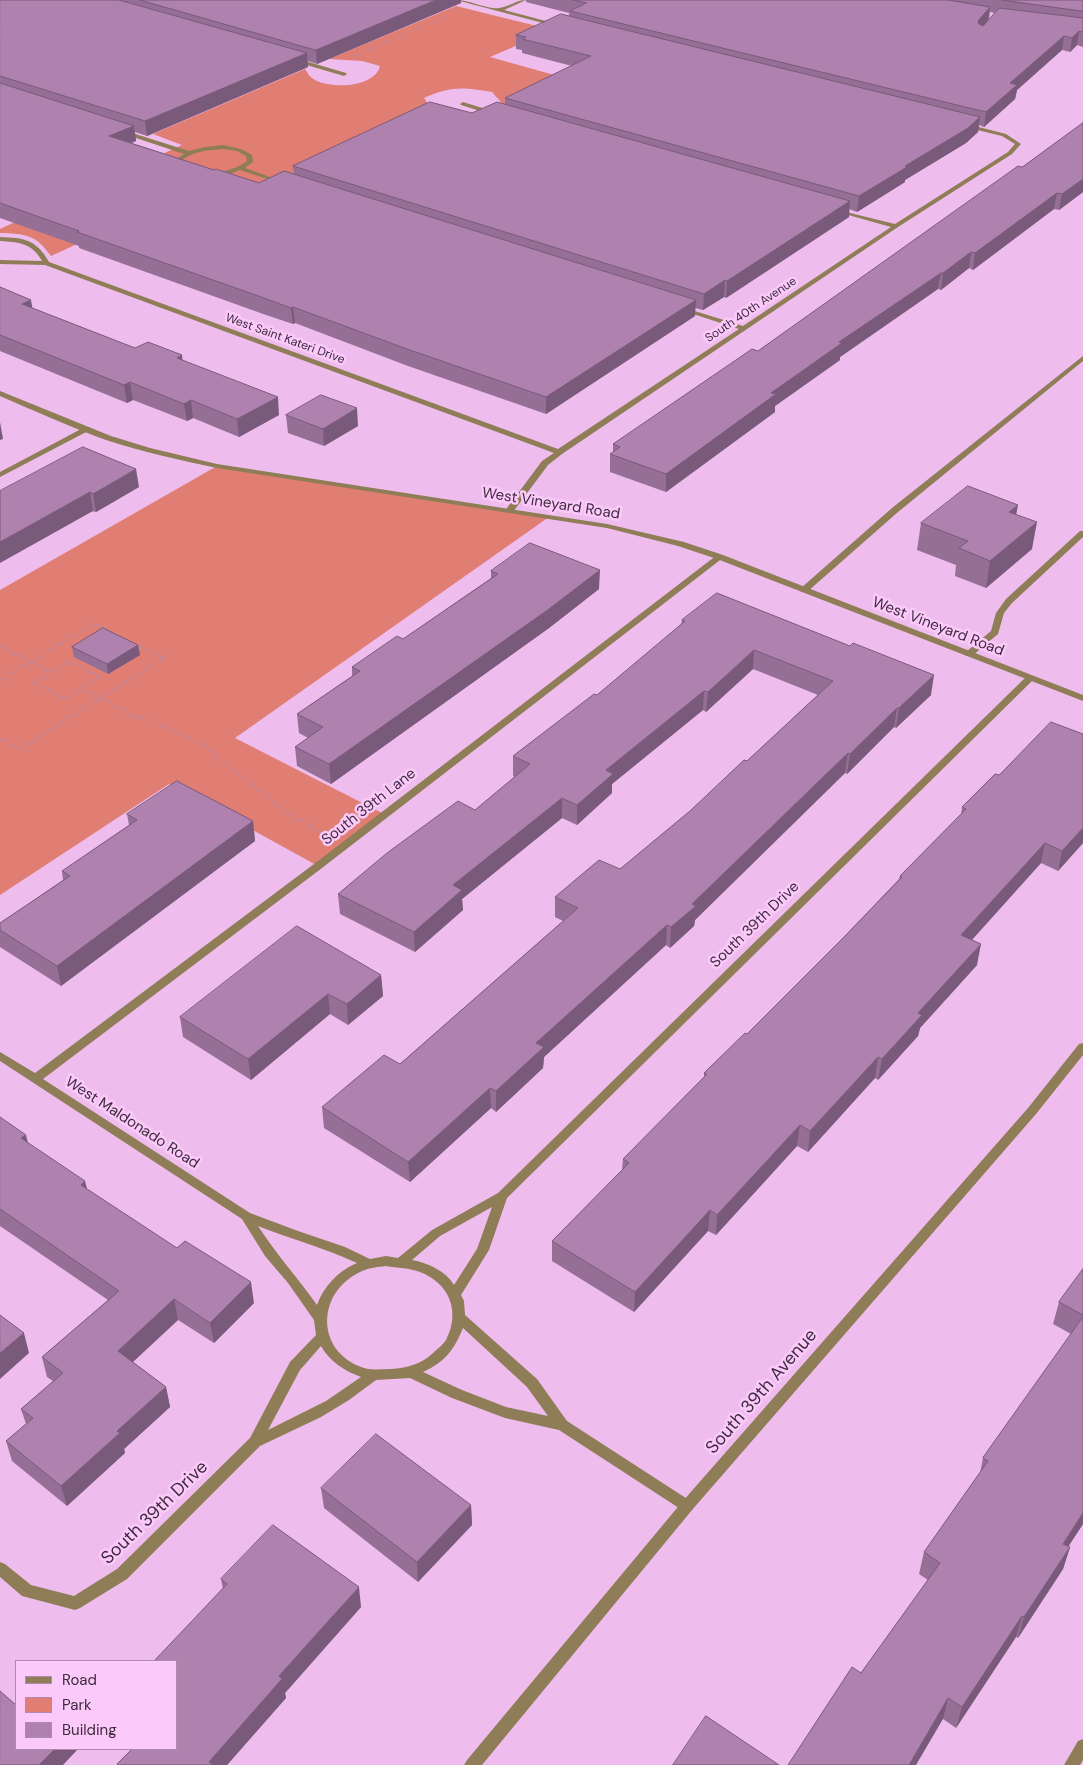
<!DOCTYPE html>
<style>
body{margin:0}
#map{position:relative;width:1083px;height:1765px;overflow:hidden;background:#eebded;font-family:"DM Sans",sans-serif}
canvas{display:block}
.legend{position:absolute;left:15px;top:1660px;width:162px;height:90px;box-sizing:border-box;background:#fbcafa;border:1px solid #af8aaf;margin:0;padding:6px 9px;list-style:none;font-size:15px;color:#3e2b3e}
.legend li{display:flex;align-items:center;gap:10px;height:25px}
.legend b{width:25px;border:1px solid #af8aaf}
</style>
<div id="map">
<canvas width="1083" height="1765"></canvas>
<ul class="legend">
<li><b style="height:6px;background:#8e7d56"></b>Road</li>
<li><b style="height:14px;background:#e07e74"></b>Park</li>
<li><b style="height:14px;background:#af81af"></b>Building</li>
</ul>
</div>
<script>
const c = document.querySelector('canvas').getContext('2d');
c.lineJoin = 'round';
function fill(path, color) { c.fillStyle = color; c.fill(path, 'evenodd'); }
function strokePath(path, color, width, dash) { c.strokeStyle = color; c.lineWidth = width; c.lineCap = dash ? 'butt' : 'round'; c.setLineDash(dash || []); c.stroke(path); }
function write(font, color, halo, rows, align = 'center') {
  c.font = font + ' "DM Sans",sans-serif'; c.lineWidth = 5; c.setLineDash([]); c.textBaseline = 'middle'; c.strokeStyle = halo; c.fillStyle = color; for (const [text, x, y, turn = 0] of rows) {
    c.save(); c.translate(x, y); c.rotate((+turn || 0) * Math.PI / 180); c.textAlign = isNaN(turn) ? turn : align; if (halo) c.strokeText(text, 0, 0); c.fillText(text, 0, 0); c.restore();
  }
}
const green = new Path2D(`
 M 456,6 L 553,30 L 490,57 L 565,78 L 506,108 L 492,92 C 462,87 451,86 424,98 L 432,110 L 264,191 L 215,181 L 51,256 C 35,234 26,234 0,233 L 0,229 L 182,145 L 153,134 L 305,69 C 307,72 309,76 312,78 C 328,90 375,88 380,66 L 362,61 L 329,59 Z
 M 217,466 L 549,517 L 235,738 L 384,814 L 318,866 L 169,784 L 0,895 L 0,590 Z`);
const pathFar2 = new Path2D(`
 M 354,56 L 447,16`);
const pathFar1 = new Path2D(`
 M 0,646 L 50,672
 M 69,661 L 99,676 L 65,698 L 34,683 Z
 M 0,680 L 94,624 L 105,629
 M 81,688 L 132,715 L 166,727 L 206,747 L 286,813 L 301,821
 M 0,739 L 20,749 L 164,658 L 135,644`);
const path = new Path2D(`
 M 299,820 L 322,833`);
const service = new Path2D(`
 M 1083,356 L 1083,361 L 898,512 L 807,592 L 801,592 L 801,588 L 892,508 Z
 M 1080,531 L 1083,531 L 1083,537 L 1012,603 L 1004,613 L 998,634 L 972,656 L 966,656 L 965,654 L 966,652 L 991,631 L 996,613 L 1006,599 Z`);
const minor = new Path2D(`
 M 456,0 C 469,0 490,10 499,8 C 509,7 516,0 526,0 L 504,10 L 561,25 L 558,27 Z
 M 295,58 L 346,73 L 347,74 L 344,76 L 293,61 L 292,60 Z
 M 463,102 L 495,112 L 496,113 L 493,115 L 461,105 L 460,104 Z
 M 967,124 L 1006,134 L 1021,144 L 1012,154 L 898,227 L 562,454 L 548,465 L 513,512 L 507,512 L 507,508 L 542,461 L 554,453 L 45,265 L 0,264 L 0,260 L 42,261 C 32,243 19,242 0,241 L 0,237 C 24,238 36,239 49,262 L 558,449 L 739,329 L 681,310 L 681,308 L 685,308 L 743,326 L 891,227 L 834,211 L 834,209 L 895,224 L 1008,152 L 1015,144 L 1002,136 L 965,127 L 964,126 Z
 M 123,130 L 189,151 L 205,147 L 223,145 L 241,149 L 252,155 L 253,162 L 245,168 L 284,182 L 279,183 L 240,170 L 225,176 L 206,176 L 186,171 L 177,166 L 176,159 L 184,154 L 121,133 L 120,132 ZM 223,149 L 237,151 L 246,156 L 247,161 C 227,175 204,176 183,165 L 182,160 C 195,151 208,150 223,149 Z
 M 83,428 L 86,428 L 90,430 L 0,477 L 0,472 Z
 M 717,555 L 720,555 L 724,557 L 322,868 L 43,1079 L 250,1213 L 298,1231 L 345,1247 L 370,1259 L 386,1256 L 398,1258 L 432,1230 L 498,1193 L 1027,676 L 1033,676 L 1034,678 L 1033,680 L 507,1198 L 489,1250 L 461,1295 L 464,1301 L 465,1315 L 537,1379 L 567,1421 L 692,1502 L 694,1506 L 692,1510 L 687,1512 L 682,1510 L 559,1430 L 505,1418 L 452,1398 L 410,1378 L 376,1380 L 349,1400 L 321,1417 L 260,1446 L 127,1579 L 80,1608 L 75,1610 L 22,1596 L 0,1577 L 0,1562 L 5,1564 L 31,1585 L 74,1596 L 117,1569 L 250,1438 L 290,1362 L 316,1335 L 314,1320 L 288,1283 L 265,1256 L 242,1219 L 0,1061 L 0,1052 L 35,1073 L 314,864 ZM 492,1207 L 477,1249 L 454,1285 C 446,1271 428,1263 412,1260 L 440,1236 ZM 258,1226 C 291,1239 325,1248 357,1263 C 338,1271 324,1286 317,1305 C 298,1278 276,1254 258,1226 ZM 386,1266 C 397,1268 410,1268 420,1272 C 449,1283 461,1311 446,1340 C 443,1345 437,1349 433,1353 C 422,1364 406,1368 391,1369 C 383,1369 375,1370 368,1369 C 316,1356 314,1294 360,1272 C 368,1268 377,1267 386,1266 ZM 463,1328 L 527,1387 L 548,1416 L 506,1407 L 462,1390 L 423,1372 C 445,1362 454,1350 463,1328 ZM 321,1346 C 330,1362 345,1371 361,1377 L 326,1401 L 268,1430 L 300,1370 Z
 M 1083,1739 L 1083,1760 L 1080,1765 L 1064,1765 L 1078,1741 Z`);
const tertiary = new Path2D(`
 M 0,391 L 111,436 L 150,448 L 217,464 L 607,524 L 684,542 L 723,555 L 1083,695 L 1083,701 L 717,559 L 678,546 L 607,528 L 217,468 C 180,460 142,452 106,440 C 70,427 35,411 0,396 Z
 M 1083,1043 L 1083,1055 L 1036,1114 L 692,1510 L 482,1765 L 464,1765 L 467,1760 L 682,1502 L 1028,1108 L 1079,1044 Z`);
const wall = new Path2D(`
 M 0,0 L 461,0 L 461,3 L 317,64 L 308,61 L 308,67 L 147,136 L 135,132 L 136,141 L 131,143 L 214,170 L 259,183 L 294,174 L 293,166 L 472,113 L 505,105 L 505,98 L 572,66 L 522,53 L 522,50 L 516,49 L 516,35 L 569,16 L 569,13 L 526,2 L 526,0 L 1083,0 L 1083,47 L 1077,45 L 1070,52 L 1062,50 L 1017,90 L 1015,99 L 984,127 L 979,125 L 978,132 L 966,143 L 905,180 L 905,182 L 857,212 L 849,209 L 849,217 L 726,298 L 724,297 L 703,310 L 695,308 L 695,316 L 546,414 L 408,366 L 295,323 L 293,324 L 266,315 L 79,248 L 79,246 L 0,218 ZM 990,12 L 995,13 L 989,20 Z
 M 1083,123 L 1083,192 L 1059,210 L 1054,209 L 973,270 L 969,268 L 941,290 L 938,289 L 840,357 L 840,360 L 775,406 L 775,412 L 666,492 L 610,472 L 610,454 L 613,453 L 613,444 L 758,351 L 1022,167 Z
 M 0,287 L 32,308 L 135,348 L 183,360 L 279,415 L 239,437 L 193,418 L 187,421 L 133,400 L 127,403 L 0,351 Z
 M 286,415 L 358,426 L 324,446 L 288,433 Z
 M 139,487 L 96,512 L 0,491 Z
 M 1016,514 L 1032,549 L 986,588 L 955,576 L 956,565 L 917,550 L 921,523 Z
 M 491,571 L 599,589 L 549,628 L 331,784 L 297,766 L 295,747 L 308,738 L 299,733 L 297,714 L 352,676 L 352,667 L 403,639 L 491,578 Z
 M 682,620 L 931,695 L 896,728 L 894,727 L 847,774 L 845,773 L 695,920 L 694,926 L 670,948 L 666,945 L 544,1057 L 543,1068 L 496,1112 L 491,1108 L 410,1182 L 324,1128 L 322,1107 L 400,1064 L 563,921 L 555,917 L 555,897 L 620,869 L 690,811 L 747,761 L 818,695 L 753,669 L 706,712 L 703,710 L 612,784 L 612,793 L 577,825 L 562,818 L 462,899 L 463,910 L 415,952 L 340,914 L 338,894 L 475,810 L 515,777 L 513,776 L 513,756 L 597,695 L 681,625 Z
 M 138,645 L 140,655 L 108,674 L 74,657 L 72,647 Z
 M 1083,734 L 1083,843 L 1058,871 L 1041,863 L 972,940 L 977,965 L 920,1028 L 918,1036 L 878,1080 L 875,1078 L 808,1152 L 797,1146 L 716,1235 L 708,1231 L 634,1312 L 552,1261 L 552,1241 L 622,1170 L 623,1159 L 704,1078 L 704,1073 L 747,1034 L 844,937 L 899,879 L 900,876 L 961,815 L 962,807 L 999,775 Z
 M 127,814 L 253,821 L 255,841 L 61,986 L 0,947 L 0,923 L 63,880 L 62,871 L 129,825 Z
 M 381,975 L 383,996 L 348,1025 L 330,1014 L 251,1080 L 183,1037 L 180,1017 Z
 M 0,1117 L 28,1143 L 87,1189 L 254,1303 L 214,1343 L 178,1320 L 133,1362 L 166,1387 L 170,1407 L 124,1449 L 125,1453 L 67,1506 L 12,1461 L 6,1441 L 26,1424 L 21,1409 L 53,1381 L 47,1377 L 42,1357 L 108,1300 L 0,1226 Z
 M 1083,1269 L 1083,1524 L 1068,1547 L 1070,1547 L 1063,1569 L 1018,1638 L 1016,1637 L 956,1728 L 943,1719 L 861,1673 L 928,1580 L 919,1574 L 924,1552 L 980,1473 L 983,1458 L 1071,1334 L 1053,1324 L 1059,1302 Z
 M 321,1488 L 471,1505 L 472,1525 L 418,1582 L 324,1508 Z
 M 221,1579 L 361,1607 L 285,1693 L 286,1698 L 227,1765 L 117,1765 L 117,1764 L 176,1749 L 223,1589 Z`);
const shadedWall = new Path2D(`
 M 436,0 L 461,0 L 461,3 L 317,64 L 316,50 Z
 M 990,7 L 988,20 L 977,35 L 978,21 Z
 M 1079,31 L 1077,45 L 1070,52 L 1072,38 Z
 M 1064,36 L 1062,50 L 1017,90 L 1015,99 L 984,127 L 986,112 L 1010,83 Z
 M 307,53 L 308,67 L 147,136 L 145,121 Z
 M 980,117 L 978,132 L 966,143 L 905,180 L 905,182 L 857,212 L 859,196 Z
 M 134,126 L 136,141 L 112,151 L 109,136 Z
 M 1083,179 L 1083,192 L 1059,210 L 1062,194 Z
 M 1057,193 L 1054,209 L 973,270 L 975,253 Z
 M 850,201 L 849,217 L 726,298 L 727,281 Z
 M 971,252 L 969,268 L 941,290 L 943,273 Z
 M 941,273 L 938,289 L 840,357 L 840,360 L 775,406 L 775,412 L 666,492 L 666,474 L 771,393 L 839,342 Z
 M 725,280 L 724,297 L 703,310 L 704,294 Z
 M 31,300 L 34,317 L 22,304 Z
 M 696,300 L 695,316 L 546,414 L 546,397 Z
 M 293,307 L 295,323 L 293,324 L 291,308 Z
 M 182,355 L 184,373 L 177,358 Z
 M 130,382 L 133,400 L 127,403 L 124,385 Z
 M 278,397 L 279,415 L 239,437 L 237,419 Z
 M 191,400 L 193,418 L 187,421 L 184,404 Z
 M 357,408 L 358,426 L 324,446 L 323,429 Z
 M 0,422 L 3,439 L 0,440 Z
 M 136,469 L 139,487 L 96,512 L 93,494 Z
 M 90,492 L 93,511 L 0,563 L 0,542 Z
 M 1018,505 L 1013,531 L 1009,512 Z
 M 1037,522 L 1032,549 L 986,588 L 990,561 Z
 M 600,570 L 599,589 L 549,628 L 331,784 L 329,764 Z
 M 138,645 L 140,655 L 108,674 L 107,664 Z
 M 754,650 L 753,669 L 706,712 L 708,692 Z
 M 934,675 L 931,695 L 896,728 L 899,708 Z
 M 704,691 L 703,710 L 612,784 L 612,793 L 577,825 L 577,805 L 606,770 Z
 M 897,708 L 894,727 L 847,774 L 850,754 Z
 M 848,753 L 845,773 L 695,920 L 694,926 L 670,948 L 671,927 L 692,904 Z
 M 562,798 L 562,818 L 462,899 L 463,910 L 415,952 L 414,932 L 453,885 Z
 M 253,821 L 255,841 L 61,986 L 57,966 Z
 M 1083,828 L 1083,843 L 1058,871 L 1062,851 Z
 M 1045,843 L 1041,863 L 958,955 L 961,935 Z
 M 667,925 L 666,945 L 544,1057 L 543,1068 L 496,1112 L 496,1091 L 536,1043 Z
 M 981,944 L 977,965 L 920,1028 L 918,1036 L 878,1080 L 882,1059 L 918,1013 Z
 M 381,975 L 383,996 L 348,1025 L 347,1004 Z
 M 328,994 L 330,1014 L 251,1080 L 248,1059 Z
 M 878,1057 L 875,1078 L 808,1152 L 810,1131 Z
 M 490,1088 L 491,1108 L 410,1182 L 408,1162 Z
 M 800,1125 L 797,1146 L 716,1235 L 717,1215 Z
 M 26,1135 L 31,1155 L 21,1138 Z
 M 85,1181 L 90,1201 L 81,1185 Z
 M 710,1210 L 708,1231 L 634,1312 L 635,1292 Z
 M 251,1282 L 254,1303 L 214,1343 L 210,1323 Z
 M 174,1299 L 178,1320 L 123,1371 L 118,1351 Z
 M 24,1333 L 29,1353 L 0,1379 L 0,1353 Z
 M 166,1387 L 170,1407 L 124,1449 L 125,1453 L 67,1506 L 61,1486 L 117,1431 Z
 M 471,1505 L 472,1525 L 418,1582 L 417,1562 Z
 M 1083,1513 L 1083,1524 L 1056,1565 L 1063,1544 Z
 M 1070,1547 L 1063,1569 L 1018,1638 L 1024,1617 Z
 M 359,1587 L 361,1607 L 285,1693 L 286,1698 L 227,1765 L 210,1765 L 209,1762 L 279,1676 Z
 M 1022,1616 L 1016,1637 L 956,1728 L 962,1707 Z
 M 948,1698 L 943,1719 L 916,1765 L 909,1765 Z
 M 55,1749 L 78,1749 L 63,1765 L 39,1765 Z`);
const building = new Path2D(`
 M 0,0 L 119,0 L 307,53 L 145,121 L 0,76 Z
 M 140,0 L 436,0 L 316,50 Z
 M 573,0 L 948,0 L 990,7 L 978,21 L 979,24 L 983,26 L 999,8 L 1083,18 L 1083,32 L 1079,31 L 1072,38 L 1064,36 L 1010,83 L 1017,85 L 986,112 L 570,11 L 586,3 Z
 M 1002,0 L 1083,0 L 1083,11 Z
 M 561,14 L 980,117 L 968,128 L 905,166 L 907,167 L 859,196 L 505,98 L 591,56 L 522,39 L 526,37 L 516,35 Z
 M 0,83 L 134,126 L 109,136 L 214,170 L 216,169 L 259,183 L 284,171 L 696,300 L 546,397 L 407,349 L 293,307 L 291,308 L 264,298 L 77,232 L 79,231 L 0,203 Z
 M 430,102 L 472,113 L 497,102 L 850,201 L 727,281 L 725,280 L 704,294 L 293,166 Z
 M 1083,123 L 1083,179 L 1062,194 L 1057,193 L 975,253 L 971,252 L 943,273 L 941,273 L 839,342 L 842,343 L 771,393 L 776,394 L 666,474 L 610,454 L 620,447 L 613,444 L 752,349 L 758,351 L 1018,166 L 1022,167 Z
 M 0,287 L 31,300 L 22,304 L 135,348 L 148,342 L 182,355 L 177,358 L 278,397 L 237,419 L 191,400 L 184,404 L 130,382 L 124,385 L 0,335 Z
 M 321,395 L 357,408 L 323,429 L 286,415 Z
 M 83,447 L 136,469 L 93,494 L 90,492 L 0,542 L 0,491 Z
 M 968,486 L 1018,505 L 1009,512 L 1037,522 L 990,561 L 959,548 L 968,541 L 921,523 Z
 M 530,543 L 600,570 L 549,609 L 329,764 L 295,747 L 323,727 L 297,714 L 360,671 L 352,667 L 397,636 L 403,639 L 498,574 L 491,571 Z
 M 717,593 L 850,646 L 853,643 L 934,675 L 899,708 L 897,708 L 850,754 L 848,753 L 692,904 L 696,906 L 671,927 L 667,925 L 536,1043 L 544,1047 L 496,1091 L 490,1088 L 408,1162 L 322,1107 L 384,1055 L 400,1064 L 578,908 L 555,897 L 599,860 L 620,869 L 690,811 L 744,760 L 747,761 L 833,681 L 754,650 L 708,692 L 704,691 L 606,770 L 613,774 L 577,805 L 562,798 L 453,885 L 462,890 L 414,932 L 338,894 L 387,853 L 458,801 L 475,810 L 530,764 L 513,756 L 594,694 L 597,695 L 685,621 L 682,620 Z
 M 103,628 L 138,645 L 107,664 L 72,647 Z
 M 1051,722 L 1083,734 L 1083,828 L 1062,851 L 1045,843 L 961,935 L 981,944 L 918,1013 L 922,1015 L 882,1059 L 878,1057 L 810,1131 L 800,1125 L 717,1215 L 710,1210 L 635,1292 L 552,1241 L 629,1163 L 623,1159 L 707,1074 L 704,1073 L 745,1033 L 747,1034 L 844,937 L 902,877 L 900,876 L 966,809 L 962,807 L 995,774 L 999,775 Z
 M 177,781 L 253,821 L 57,966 L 0,930 L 0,923 L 70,876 L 62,871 L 137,820 L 127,814 Z
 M 297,926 L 381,975 L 347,1004 L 328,994 L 248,1059 L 180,1017 Z
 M 0,1117 L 26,1135 L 21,1138 L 85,1181 L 81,1185 L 177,1248 L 185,1241 L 251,1282 L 210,1323 L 174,1299 L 118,1351 L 166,1387 L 117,1431 L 120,1433 L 61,1486 L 6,1441 L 33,1418 L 21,1409 L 63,1373 L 42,1357 L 119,1291 L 0,1209 Z
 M 1083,1269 L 1083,1315 L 1059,1302 Z
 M 0,1315 L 24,1333 L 0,1353 Z
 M 1083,1317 L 1083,1513 L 1063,1544 L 1070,1547 L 1024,1617 L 1022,1616 L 962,1707 L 948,1698 L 909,1765 L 788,1765 L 852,1667 L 861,1673 L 940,1563 L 924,1552 L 988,1461 L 983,1458 Z
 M 376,1434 L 471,1505 L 417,1562 L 321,1488 Z
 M 273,1525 L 359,1587 L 279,1676 L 282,1679 L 209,1762 L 213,1765 L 118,1765 L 117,1764 L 132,1749 L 176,1749 L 176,1661 L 154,1661 L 227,1584 L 221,1579 Z
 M 0,1691 L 16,1705 L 16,1749 L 55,1749 L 39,1765 L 0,1765 Z
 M 706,1716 L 779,1765 L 673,1765 Z`);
const farStreetnames = [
 ["South 40th Avenue",751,310,-34],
 ["West Saint Kateri Drive",285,339,20]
];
const streetNames = [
 ["West Vineyard Road",551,504,9],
 ["West Vineyard Road",938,627,21],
 ["South 39th Lane",369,807,-38],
 ["South 39th Drive",755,925,-44],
 ["West Maldonado Road",132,1123,33]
];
const nearStreetnames = [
 ["South 39th Avenue",762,1392,-49],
 ["South 39th Drive",155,1513,-44]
];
fill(green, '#e07e74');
strokePath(pathFar2, '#b18ab0', 2, [0.5, 2]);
strokePath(pathFar1, '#b18ab0', 2.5, [1, 3]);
strokePath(path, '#b18ab0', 3, [1, 4]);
fill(service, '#8e7d56');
fill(minor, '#8e7d56');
fill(tertiary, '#8e7d56');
fill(wall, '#966f96');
fill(shadedWall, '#7a5a7a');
fill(building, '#af81af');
strokePath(building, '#7a5a7a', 1);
write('12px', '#3e2b3e', '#fbcafa', farStreetnames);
write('15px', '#3e2b3e', '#fbcafa', streetNames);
write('18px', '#3e2b3e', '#fbcafa', nearStreetnames);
</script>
